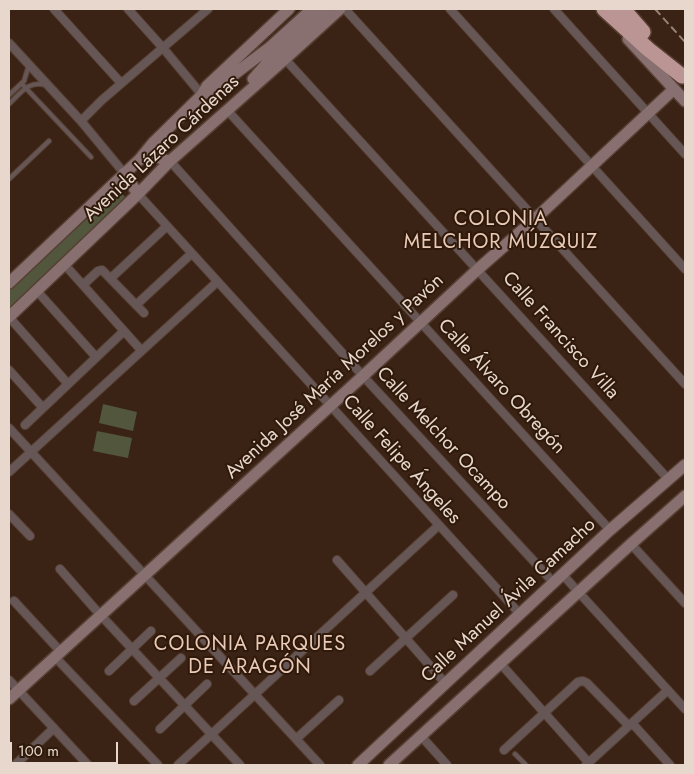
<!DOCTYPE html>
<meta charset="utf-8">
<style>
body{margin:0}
#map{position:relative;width:694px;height:774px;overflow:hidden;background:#3a2214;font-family:Jost,sans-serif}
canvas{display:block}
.frame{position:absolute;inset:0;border:10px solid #e7d7cd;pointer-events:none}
.scale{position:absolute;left:10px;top:742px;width:108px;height:22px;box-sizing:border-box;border:2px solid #e7d7cd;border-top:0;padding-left:6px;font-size:15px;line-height:18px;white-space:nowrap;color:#e7d7cd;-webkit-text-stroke:4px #2f190a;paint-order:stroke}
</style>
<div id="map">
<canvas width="694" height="774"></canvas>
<div class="frame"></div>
<div class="scale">100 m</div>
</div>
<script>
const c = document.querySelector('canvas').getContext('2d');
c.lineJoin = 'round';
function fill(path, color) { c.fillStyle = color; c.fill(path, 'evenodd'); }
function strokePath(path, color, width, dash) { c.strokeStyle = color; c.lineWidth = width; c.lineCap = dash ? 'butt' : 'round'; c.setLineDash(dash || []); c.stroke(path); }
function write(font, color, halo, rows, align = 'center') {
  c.font = font + ' Jost,sans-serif'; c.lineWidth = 4; c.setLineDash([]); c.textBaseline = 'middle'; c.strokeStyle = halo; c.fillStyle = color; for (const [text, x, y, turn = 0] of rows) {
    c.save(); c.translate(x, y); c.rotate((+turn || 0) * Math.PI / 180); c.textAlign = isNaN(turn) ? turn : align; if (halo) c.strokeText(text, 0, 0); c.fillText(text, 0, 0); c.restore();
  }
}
const green = new Path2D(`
 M 119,190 L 127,199 L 9,309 L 9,288 Z
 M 103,404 L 137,412 L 133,431 L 99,423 Z
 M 97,431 L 132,438 L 128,458 L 93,451 Z`);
const lane = new Path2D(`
 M 22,84 L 91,157
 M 9,95 L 24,81 L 29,65
 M 9,104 C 21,93 28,80 46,85
 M 9,179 L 49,141
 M 515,754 L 526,765`);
const street = new Path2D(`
 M 54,9 L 121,83
 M 128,9 L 163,48 L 202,95
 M 345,9 L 685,384
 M 450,9 L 685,269
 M 554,9 L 685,154
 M 9,43 L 81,121 L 124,173
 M 285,59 L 669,480
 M 227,110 L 610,530
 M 81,121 L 102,100 L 208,9
 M 170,161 L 363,376 L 553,582
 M 138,194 L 519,613
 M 65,265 L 141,350
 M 111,278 L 167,226
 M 83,285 L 98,271 L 102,270 L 144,313
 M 37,291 L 96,357
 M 136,305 L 191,254
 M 9,317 L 68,384
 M 9,370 L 43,408
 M 25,425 L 124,331
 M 9,428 L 320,765
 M 9,472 L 217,282
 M 9,514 L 30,536
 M 631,544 L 685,603
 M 337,560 L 446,684
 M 60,569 L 95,609 L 240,765
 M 562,574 L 685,709
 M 14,601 L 61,652
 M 55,657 L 158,765
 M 500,663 L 589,763
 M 109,671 L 151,631
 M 370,671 L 453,595
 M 9,680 L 88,765
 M 134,701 L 181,658
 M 632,723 L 670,765
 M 160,729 L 207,684
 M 421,736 L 447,765
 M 296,739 L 339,700
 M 504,750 L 578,682 L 583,681 L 587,683 L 629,726
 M 15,765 L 54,728
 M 178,765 L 439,525
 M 586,765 L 668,690`);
const secondary = new Path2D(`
 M 628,39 L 685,101
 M 253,79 L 274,55 L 325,9
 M 206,93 L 212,91 L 269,48 L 312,9
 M 153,143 C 152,154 159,160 170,161
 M 124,173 L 138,194
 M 9,283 L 140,159 L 153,143 L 202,95 L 207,86 L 289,9
 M 9,317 L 138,194 L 170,161 L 285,59 L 340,9
 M 9,699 L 363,376 L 477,270 L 535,219 L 674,89
 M 358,765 L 610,530 L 685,465
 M 389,765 L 631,544 L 685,496`);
const highway = new Path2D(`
 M 604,9 L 648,49 L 682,76
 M 623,9 L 643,32`);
const rail = new Path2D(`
 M 655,9 L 685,42`);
const streetNames = [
 ["Avenida Lázaro Cárdenas",162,149,-43],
 ["Calle Francisco Villa",560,336,48],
 ["Avenida José María Morelos y Pavón",335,377,-43],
 ["Calle Álvaro Obregón",501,387,47],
 ["Calle Melchor Ocampo",443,439,47],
 ["Calle Felipe Ángeles",401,460,48],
 ["Calle Manuel Ávila Camacho",509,601,-43]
];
const neighbourhoodNames = [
 ["COLONIA",501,220],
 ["MELCHOR MÚZQUIZ",501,243],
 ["COLONIA PARQUES",250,645],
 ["DE ARAGÓN",250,668]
];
fill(green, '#51563c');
strokePath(lane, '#563f32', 6);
strokePath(street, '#563f32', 10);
strokePath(secondary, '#563f32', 14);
strokePath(highway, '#563f32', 18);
strokePath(lane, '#665756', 4);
strokePath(street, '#665756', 8);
strokePath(secondary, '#887070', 11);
strokePath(highway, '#ba9594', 15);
strokePath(rail, '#968377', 2, [8, 4]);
write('19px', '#e7d7cd', '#2f190a', streetNames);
c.letterSpacing = '1px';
write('20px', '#e9cab7', '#2f190a', neighbourhoodNames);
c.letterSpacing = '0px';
</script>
